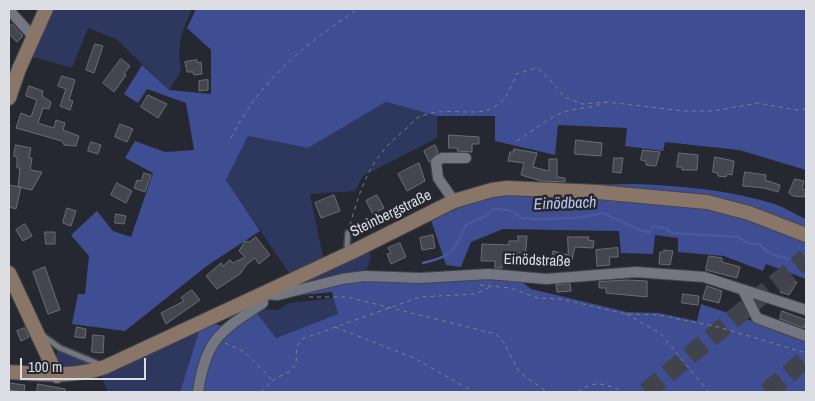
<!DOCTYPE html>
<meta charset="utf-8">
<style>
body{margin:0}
#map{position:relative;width:815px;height:401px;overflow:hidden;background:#252830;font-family:"Archivo Narrow",sans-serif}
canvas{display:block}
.frame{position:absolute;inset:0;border:10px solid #dcdee4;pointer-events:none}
.scale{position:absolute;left:20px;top:358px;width:126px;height:22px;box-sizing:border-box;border:2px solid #dcdee4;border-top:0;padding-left:6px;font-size:15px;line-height:18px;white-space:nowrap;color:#dcdee4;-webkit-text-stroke:4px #252830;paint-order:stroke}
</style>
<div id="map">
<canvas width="815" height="401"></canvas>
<div class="frame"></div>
<div class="scale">100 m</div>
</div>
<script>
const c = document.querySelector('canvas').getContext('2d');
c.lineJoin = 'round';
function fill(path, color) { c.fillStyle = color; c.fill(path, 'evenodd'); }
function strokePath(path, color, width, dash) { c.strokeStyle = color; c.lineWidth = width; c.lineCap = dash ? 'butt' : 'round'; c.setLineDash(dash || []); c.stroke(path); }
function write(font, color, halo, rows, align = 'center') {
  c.font = font + ' "Archivo Narrow",sans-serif'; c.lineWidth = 5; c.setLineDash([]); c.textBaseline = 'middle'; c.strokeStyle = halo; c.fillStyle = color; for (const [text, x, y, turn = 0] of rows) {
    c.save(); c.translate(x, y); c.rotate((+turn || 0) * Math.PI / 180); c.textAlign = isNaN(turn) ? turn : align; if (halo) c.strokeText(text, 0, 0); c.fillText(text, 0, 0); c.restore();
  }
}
const green = new Path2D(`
 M 52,9 L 192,9 C 181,33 177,44 181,71 L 169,90 L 116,39 L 88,28 L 72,68 L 30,56 Z
 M 386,102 L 437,116 L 437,138 L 363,176 L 355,191 L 310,194 L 323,257 L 289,273 L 226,180 L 248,136 L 308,148 Z
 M 368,251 L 371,257 L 367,269 L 290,288 Z
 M 334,298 L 339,314 L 276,338 L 256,312 L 260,309 L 278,310 L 289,303 Z
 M 199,331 L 180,392 L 108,392 L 101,376 Z
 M 58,351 L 87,362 L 89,365 C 77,368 60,372 55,357 Z`);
const forest = new Path2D(`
 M 196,9 L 806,9 L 806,170 L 739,150 L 665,142 L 663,151 L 625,146 L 627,128 L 558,125 L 555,155 L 495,141 L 495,116 L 437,116 L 386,102 L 308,148 L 248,136 L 226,180 L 260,231 L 208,265 L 125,331 L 72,324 L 78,294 L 85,294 L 89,256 L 71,235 L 97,211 L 113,231 L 131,237 L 153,173 L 125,158 L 135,141 L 165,152 L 194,150 L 186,103 L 147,89 L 138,103 L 124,94 L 142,65 L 169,90 L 211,94 L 211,50 L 187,28 Z
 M 635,184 C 683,186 729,190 775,204 C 786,208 796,215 806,219 L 806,230 L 744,204 L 697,195 L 579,185 Z
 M 509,195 L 632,199 L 731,212 L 806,241 L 806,279 L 766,264 L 763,271 L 724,256 L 678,252 L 678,238 L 655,235 L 653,254 L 621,253 L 619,231 L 503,229 L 471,242 L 461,267 L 446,265 L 431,220 C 457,208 480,198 509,195 Z
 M 459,277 L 521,281 L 531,289 L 627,312 L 659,313 L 697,321 L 701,304 L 806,339 L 806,392 L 180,392 L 199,331 L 214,324 L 233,328 L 256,312 L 276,338 L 338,314 L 332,292 L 284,297 L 364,278 Z`);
const stream = new Path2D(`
 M 423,263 C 453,256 453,253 466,225 L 488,215 L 493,209 L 509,210 L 522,218 L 537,219 L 576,218 L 603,213 L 642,231 L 650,232 L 653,226 L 667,229 L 671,233 L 738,237 L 750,244 L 759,244 L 770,254 L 806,263`);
const building = new Path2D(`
 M 12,24 L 23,36 L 17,42 L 9,34 L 9,27 Z
 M 95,44 L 103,46 L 94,73 L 86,70 Z
 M 121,59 L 130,66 L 124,74 L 126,75 L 114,92 L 103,83 Z
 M 197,60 L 197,63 L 201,62 L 202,74 L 194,75 L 193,72 L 187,72 L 185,62 Z
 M 62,76 L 75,80 L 69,100 L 73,101 L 70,110 L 60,106 L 66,89 L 58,86 Z
 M 208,80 L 208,90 L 199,91 L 199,81 Z
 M 29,86 L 43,91 L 42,96 L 51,102 L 49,109 L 43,108 L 38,123 L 54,128 L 56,120 L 65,123 L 63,130 L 79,136 L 76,146 L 64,145 L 62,141 L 16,128 L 21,113 L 31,117 L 37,100 L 26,96 Z
 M 148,95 L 167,104 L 158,118 L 141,107 Z
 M 120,124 L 133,129 L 127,142 L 115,137 Z
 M 449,135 L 479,137 L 479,144 L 472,144 L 472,152 L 457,151 L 458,148 L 449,148 Z
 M 576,140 L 602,143 L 601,156 L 575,154 Z
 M 91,142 L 101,145 L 98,154 L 88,151 Z
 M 16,145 L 31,148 L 29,158 L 32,158 L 30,170 L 42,172 L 32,190 L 18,187 L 20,168 L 17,168 L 17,157 L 14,156 Z
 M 435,145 L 438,152 L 429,162 L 424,151 Z
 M 514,149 L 537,153 L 533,167 L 549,171 L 549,159 L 557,159 L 557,177 L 565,178 L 565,182 L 541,181 L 521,175 L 524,163 L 508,161 L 510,152 L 513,152 Z
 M 643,150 L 660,152 L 656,166 L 646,165 L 646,161 L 641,160 Z
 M 679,153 L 698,155 L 697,170 L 682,170 L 682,167 L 677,167 Z
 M 715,157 L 734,161 L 732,175 L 727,174 L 726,177 L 718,176 L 718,173 L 713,172 Z
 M 614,158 L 623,158 L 621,173 L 613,172 Z
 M 419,163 L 425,181 L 407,191 L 398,174 Z
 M 745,172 L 766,175 L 765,180 L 780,185 L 778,192 L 764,188 L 743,186 Z
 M 144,173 L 151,175 L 145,192 L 134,188 L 137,180 L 141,181 Z
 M 795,179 L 804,181 L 802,189 L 806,190 L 804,197 L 793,196 L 789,193 Z
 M 117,183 L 132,191 L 126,203 L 111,195 Z
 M 9,185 L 21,187 L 16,209 L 9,207 Z
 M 334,195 L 340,211 L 321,218 L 315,203 Z
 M 377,195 L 384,208 L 373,214 L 366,201 Z
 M 67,208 L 76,211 L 71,226 L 63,223 Z
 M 116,214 L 126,216 L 124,224 L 115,223 Z
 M 25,224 L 32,236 L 23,241 L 16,230 Z
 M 45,232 L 55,232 L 55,244 L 46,244 Z
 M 433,235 L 435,248 L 422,250 L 420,238 Z
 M 518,236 L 527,236 L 525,260 L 503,259 L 502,268 L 495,268 L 495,261 L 481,261 L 482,244 L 509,245 L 509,241 L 518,241 Z
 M 256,237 L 270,255 L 259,264 L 255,258 L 246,265 L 240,274 L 217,289 L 206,276 L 221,263 L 223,266 L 230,260 L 233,263 L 245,257 L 239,251 L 245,241 L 249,242 Z
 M 568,237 L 589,237 L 588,240 L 594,241 L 593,248 L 575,247 L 570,268 L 550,264 L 553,251 L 568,255 Z
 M 400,243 L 406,257 L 391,264 L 387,254 L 391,253 L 388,248 Z
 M 618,248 L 618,257 L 609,257 L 610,265 L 597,266 L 596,250 Z
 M 664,250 L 673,251 L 670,265 L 659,264 L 660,252 L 664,252 Z
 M 709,256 L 722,258 L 722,262 L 740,267 L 737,278 L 706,270 Z
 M 45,267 L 60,310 L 48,314 L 33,272 Z
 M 781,276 L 797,282 L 789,295 L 780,292 L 782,287 L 777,285 Z
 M 627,280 L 647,281 L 647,297 L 606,293 L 606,288 L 599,288 L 599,282 Z
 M 570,284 L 571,291 L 557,292 L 556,285 Z
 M 707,286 L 722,291 L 719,303 L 703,299 Z
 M 192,290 L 200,300 L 166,324 L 161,313 L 184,301 L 181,298 Z
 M 683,294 L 699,296 L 698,305 L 682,303 Z
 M 782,311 L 806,320 L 804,328 L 780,319 Z
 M 77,327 L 86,329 L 85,338 L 75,337 Z
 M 25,328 L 29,337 L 21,341 L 17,331 Z
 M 93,335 L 104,336 L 103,353 L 92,352 Z
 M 9,383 L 25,385 L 24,392 L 9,390 Z
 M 38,384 L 65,389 L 65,392 L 37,392 Z`);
const motorwayTunnel = new Path2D(`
 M 646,392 L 806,258
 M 767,392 L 806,359`);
const path = new Path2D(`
 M 231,138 C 260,80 305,44 358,9
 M 517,141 C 533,131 547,118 564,112 C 578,107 593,109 606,102
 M 350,225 C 362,183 371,156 407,128 C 411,124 415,118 421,116 C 463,101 497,134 516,74 L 537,68 L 551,81 L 564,97 L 582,104 L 607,102 L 684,111 L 713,111 L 758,103 L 796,110 L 806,109
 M 480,285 L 510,288 L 538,298 L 561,299 L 626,314 L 659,315 L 718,327 L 806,353
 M 309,297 L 347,297 L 496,334 L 504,343 L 519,372 L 547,392
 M 626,314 L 660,333 L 709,392
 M 335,327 L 414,358 L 474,392
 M 225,343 L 245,352 L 272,380
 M 261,392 L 273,380 L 290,371 L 296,364 L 297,346 L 302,339 L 420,297 L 475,294 L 490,287
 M 578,392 C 595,379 606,384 624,392`);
const service = new Path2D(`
 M 348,233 L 347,245 L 349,252
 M 42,335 L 60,348 L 101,365`);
const minor = new Path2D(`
 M 9,10 L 29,32 L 34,34
 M 454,201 L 438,178 L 436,162 L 442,158 L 466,158
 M 743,290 L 757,318 L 806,336
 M 198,392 C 206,339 220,331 263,303 L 263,294 L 278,295 L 342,279 L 365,276 L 420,278 L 489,274 L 546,279 L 636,272 L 704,277 L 806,310`);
const secondary = new Path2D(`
 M 9,98 L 19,69 L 46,9
 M 9,273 L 57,376
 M 9,372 C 42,374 72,378 105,367 L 350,253 L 454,201 L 492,190 L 507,188 L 598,192 L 707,202 L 749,213 L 806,235`);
const streetNames = [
 ["Steinbergstraße",391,214,-26],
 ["Einödstraße",537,261,2]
];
const waterNames = [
 ["Einödbach",565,204,-2]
];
fill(green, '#2e375e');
fill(forest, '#3f4d92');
strokePath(stream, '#49589f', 2.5);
fill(building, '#43464f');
strokePath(building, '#6a6d77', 1);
strokePath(motorwayTunnel, '#40434b', 19, [19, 9]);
strokePath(service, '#44464d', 8);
strokePath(minor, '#44464d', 12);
strokePath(secondary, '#44464d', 16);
strokePath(path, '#7c7f86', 1, [4, 4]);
strokePath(service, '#747781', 5);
strokePath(minor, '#747781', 10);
strokePath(secondary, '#897668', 14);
write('15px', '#dcdee4', '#252830', streetNames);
write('italic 16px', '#bbc6ef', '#252830', waterNames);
</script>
